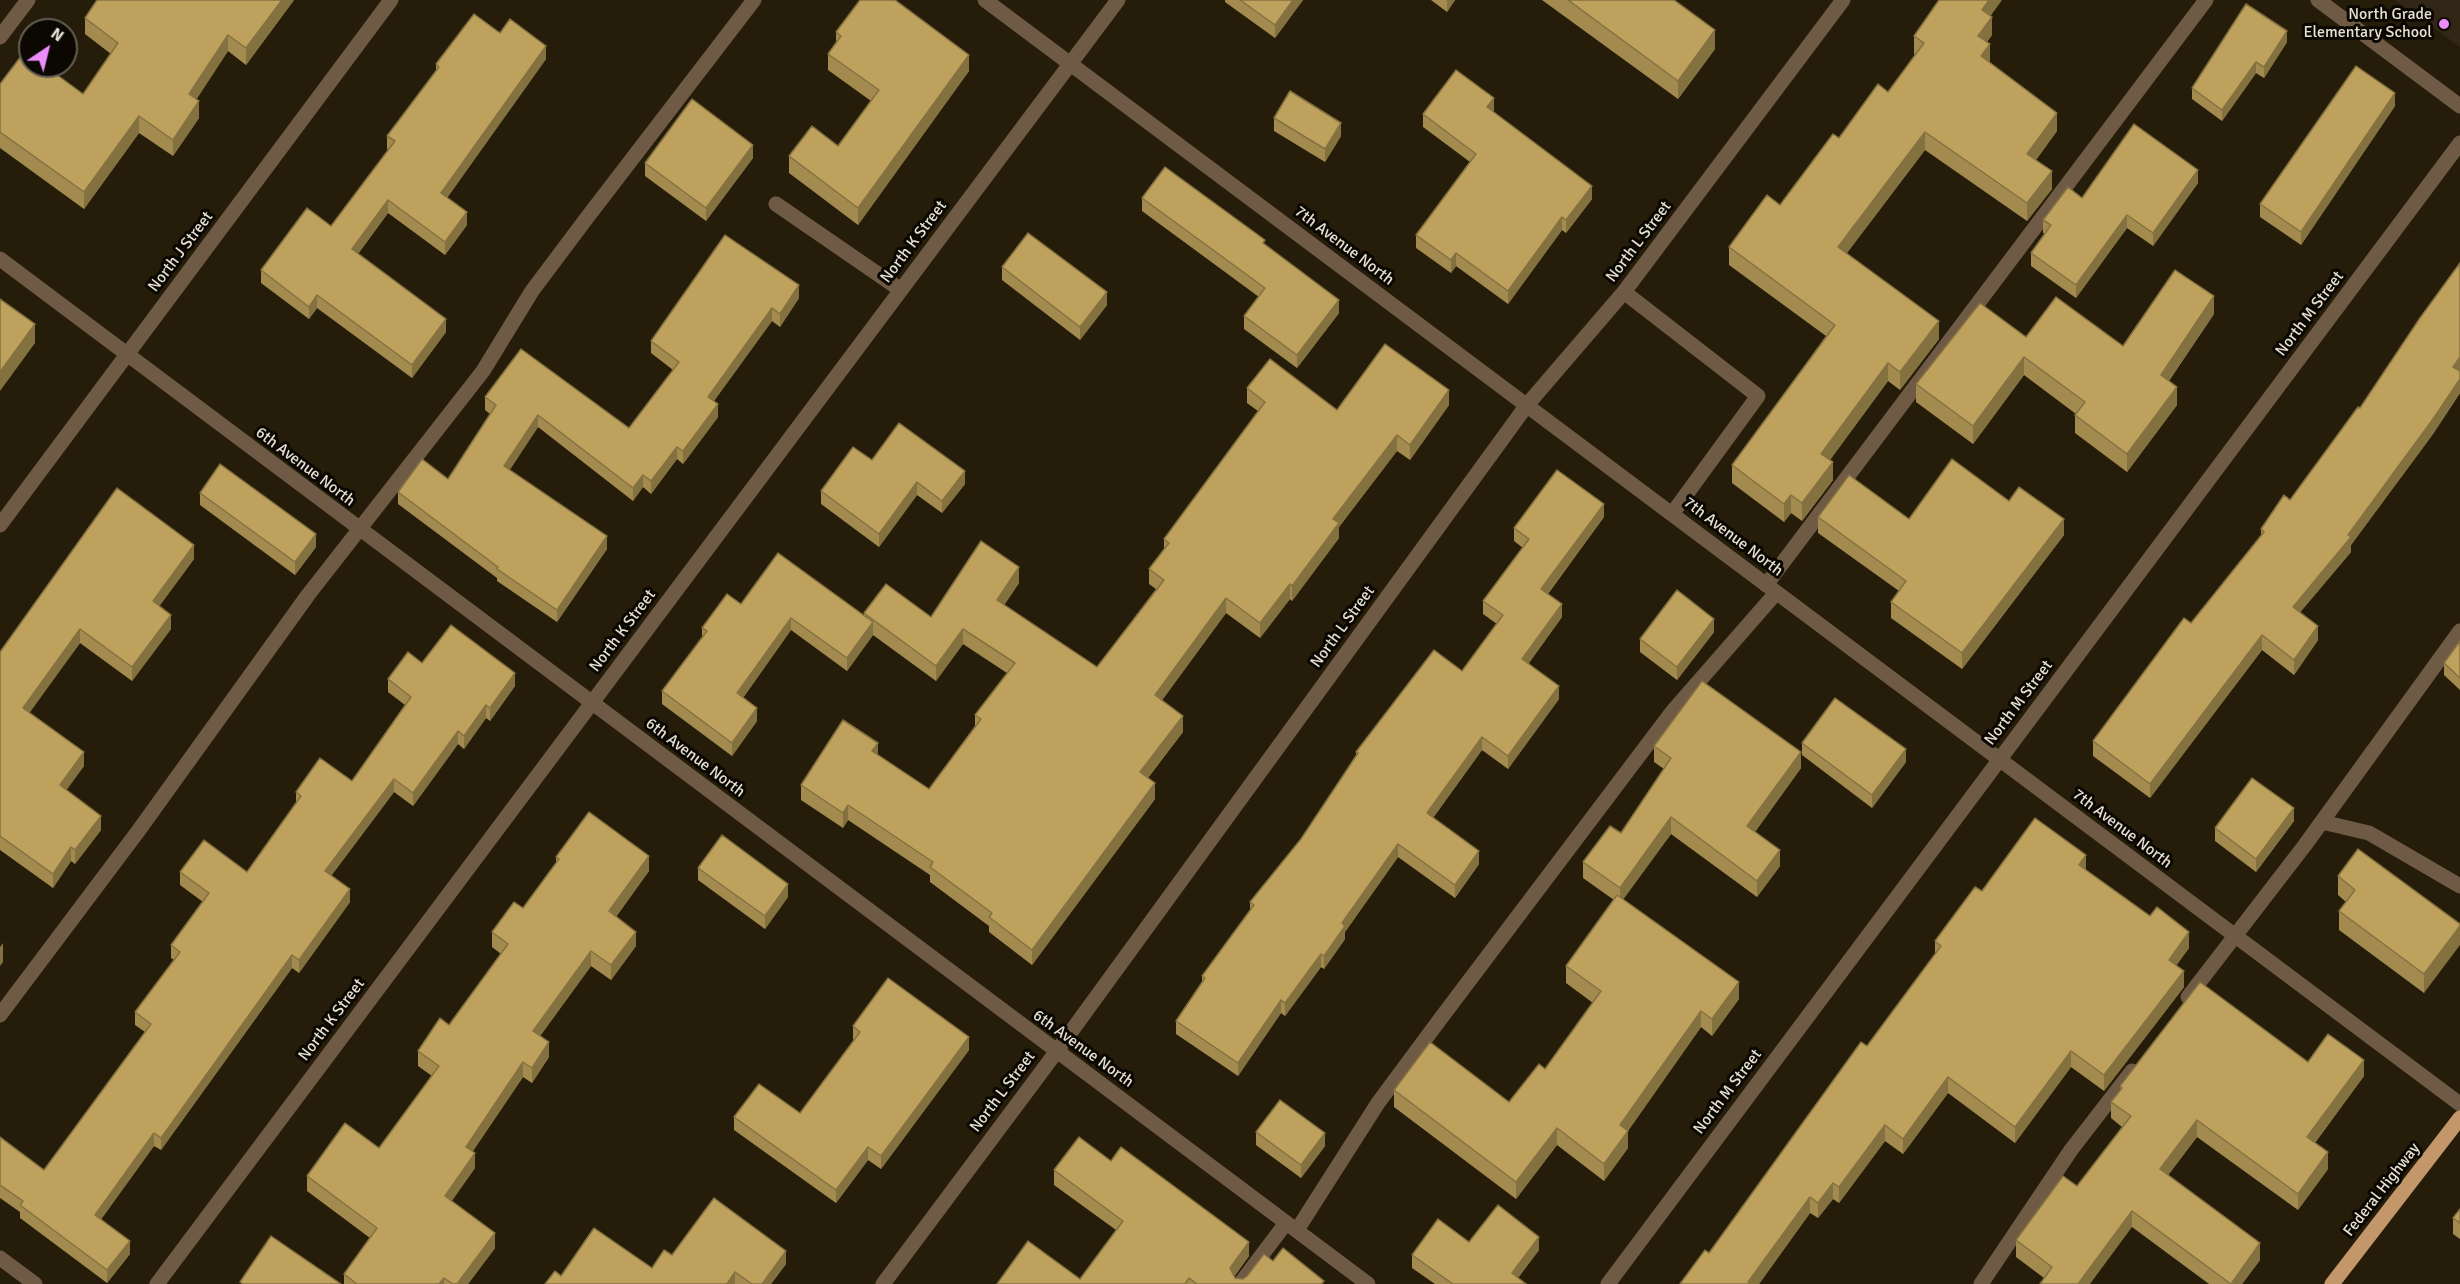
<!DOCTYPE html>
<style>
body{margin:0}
#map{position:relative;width:2460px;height:1284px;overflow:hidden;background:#251d09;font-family:Signika,sans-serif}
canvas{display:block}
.north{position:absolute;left:18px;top:18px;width:60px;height:60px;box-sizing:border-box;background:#0b0802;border:2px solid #635f56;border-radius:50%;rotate:35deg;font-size:16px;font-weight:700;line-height:24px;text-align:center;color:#e6e1d5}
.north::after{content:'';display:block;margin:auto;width:21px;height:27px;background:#ec8cfb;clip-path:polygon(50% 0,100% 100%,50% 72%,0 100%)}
</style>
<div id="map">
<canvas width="2460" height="1284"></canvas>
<div class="north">N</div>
</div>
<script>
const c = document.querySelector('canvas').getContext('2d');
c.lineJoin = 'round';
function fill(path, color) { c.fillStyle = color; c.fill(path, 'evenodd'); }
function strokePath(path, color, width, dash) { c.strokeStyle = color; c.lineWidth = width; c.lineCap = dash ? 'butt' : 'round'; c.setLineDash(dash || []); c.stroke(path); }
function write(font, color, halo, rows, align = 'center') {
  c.font = font + ' Signika,sans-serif'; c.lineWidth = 6; c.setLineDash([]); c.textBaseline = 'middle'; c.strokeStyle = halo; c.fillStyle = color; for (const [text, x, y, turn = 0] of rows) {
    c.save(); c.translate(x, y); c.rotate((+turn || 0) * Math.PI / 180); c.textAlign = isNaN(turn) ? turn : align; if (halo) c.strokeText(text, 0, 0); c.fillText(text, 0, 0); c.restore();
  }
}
const education = new Path2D(`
 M 2395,0 L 2460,0 L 2460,47 Z`);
const minor = new Path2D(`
 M 985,0 L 2460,1104
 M 2318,0 L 2460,106
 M 0,37 L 28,0
 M 776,204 L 901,290
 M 0,259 L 1368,1284
 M 1624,292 L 1758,396 L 1672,514
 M 0,525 L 391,0
 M 1766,585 L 2206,0
 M 2322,822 L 2369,833 L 2460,886
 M 2188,997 L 2305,845 L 2460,631
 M 0,1015 L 139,830 L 308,595 L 483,371 L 532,291 L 586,219 L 754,0
 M 1297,1230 L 1378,1103 L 1441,1018 L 1672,712 L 1776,593
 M 0,1258 L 35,1284
 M 157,1284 L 1118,0
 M 883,1284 L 1057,1051 L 1527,405 L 1624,292 L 1843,0
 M 1240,1284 L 1286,1223
 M 1608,1284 L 2460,143
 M 1981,1284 L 2071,1150 L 2132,1071`);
const major = new Path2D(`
 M 2332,1284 L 2460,1118`);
const wall = new Path2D(`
 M 294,0 L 246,65 L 228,51 L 196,99 L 199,118 L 173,156 L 139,133 L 84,209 L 0,148 L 0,84 L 83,94 L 111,54 L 85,34 L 85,18 Z
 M 1225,0 L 1303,0 L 1275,38 L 1225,2 Z
 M 1431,0 L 1455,0 L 1447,12 Z
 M 1542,0 L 1674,0 L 1715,49 L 1678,99 Z
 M 1991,16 L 1992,35 L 1987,42 L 1990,63 L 2057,131 L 2036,160 L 2052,189 L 2027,221 L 1925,150 L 1846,254 L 1939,339 L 1900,390 L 1888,381 L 1830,460 L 1833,480 L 1802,521 L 1791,513 L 1784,522 L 1732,483 L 1732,465 L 1826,336 L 1729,265 L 1729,247 L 1780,205 L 1839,138 L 1888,92 L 1915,55 L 1914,54 L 1914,36 Z
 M 836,32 L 969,71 L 858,225 L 789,173 L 789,156 L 838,146 L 871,101 L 828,70 L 828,54 L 836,43 Z
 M 500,33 L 546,59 L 447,198 L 467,225 L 445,255 L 388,213 L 358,254 L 446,332 L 412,378 L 317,308 L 309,319 L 261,283 L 261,270 L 331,226 L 388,150 L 387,149 L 387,136 L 436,71 L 436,64 Z
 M 2287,42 L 2264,78 L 2256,73 L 2222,121 L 2192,99 L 2192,88 Z
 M 2395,106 L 2301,245 L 2260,217 L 2260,204 Z
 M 1494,111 L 1493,112 L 1592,199 L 1566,233 L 1562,230 L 1508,304 L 1456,266 L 1451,273 L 1416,248 L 1416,235 L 1470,162 L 1423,127 L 1423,114 Z
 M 1274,118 L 1341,136 L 1325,162 L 1274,131 Z
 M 753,158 L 706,221 L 645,176 L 645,163 Z
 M 2198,183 L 2153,246 L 2127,228 L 2076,298 L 2031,266 L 2031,253 L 2045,234 L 2043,233 L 2043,220 L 2082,198 Z
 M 1142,198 L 1265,245 L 1339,313 L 1297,368 L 1244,329 L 1244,316 L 1259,297 L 1142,211 Z
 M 2460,263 L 2460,393 L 2433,434 L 2351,545 L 2351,552 L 2300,612 L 2318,640 L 2294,675 L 2262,650 L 2150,798 L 2093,756 L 2093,741 L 2191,623 L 2261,535 L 2261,529 L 2290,500 L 2360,408 Z
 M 1002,267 L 1107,305 L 1080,340 L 1002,280 Z
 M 799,298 L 780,327 L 772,321 L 714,401 L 718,417 L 683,464 L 677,459 L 651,494 L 643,487 L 633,501 L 538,427 L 509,470 L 607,549 L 557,622 L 497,581 L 497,578 L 398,504 L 398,492 L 448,479 L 490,414 L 485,410 L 485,397 L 629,428 L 673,370 L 651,353 L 651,341 Z
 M 2214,314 L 2169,381 L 2177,405 L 2127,472 L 2075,433 L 2075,415 L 2076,414 L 2024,375 L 1973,444 L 1916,402 L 1916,384 L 2026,337 L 2123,346 Z
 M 1247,388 L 1337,410 L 1449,405 L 1410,460 L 1397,451 L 1339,527 L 1339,538 L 1292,601 L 1290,599 L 1260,638 L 1226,613 L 1162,700 L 1183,732 L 1148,778 L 1155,799 L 1032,965 L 989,932 L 989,926 L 930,882 L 930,875 L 848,820 L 843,828 L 801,800 L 801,785 L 878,755 L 929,789 L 975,726 L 975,715 L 1007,673 L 963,644 L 936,681 L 873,635 L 847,671 L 791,630 L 743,698 L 757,721 L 732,756 L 662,704 L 662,691 L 702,637 L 702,628 L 741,604 L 864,616 L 864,613 L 931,617 L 1019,583 L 1004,605 L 1097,667 L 1156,589 L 1149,584 L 1149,569 L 1164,549 L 1164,539 L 1258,411 L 1247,403 Z
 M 872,460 L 965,484 L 942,513 L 917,495 L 879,547 L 821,504 L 821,491 Z
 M 200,493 L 316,547 L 295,575 L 200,505 Z
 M 2009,501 L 2064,535 L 1962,669 L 1891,618 L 1891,602 L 1899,591 L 1818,533 L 1818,517 L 1909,519 Z
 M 1604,517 L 1548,594 L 1562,617 L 1529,663 L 1559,699 L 1508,769 L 1482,750 L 1433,818 L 1479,864 L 1455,898 L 1398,857 L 1345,932 L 1345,939 L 1324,969 L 1321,967 L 1285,1016 L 1281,1013 L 1238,1076 L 1176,1034 L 1176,1021 L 1202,982 L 1202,976 L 1250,911 L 1250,902 L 1301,839 L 1356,756 L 1356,752 L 1462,671 L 1497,624 L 1483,614 L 1483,601 L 1523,548 L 1514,541 L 1514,528 Z
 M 194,559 L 159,606 L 171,629 L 132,681 L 80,643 L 29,712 L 84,766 L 66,790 L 101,830 L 75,864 L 71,861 L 53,888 L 0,850 L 0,652 Z
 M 1714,632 L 1677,680 L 1640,652 L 1640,639 Z
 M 2460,641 L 2460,690 L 2444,675 L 2444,663 Z
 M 422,663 L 515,686 L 490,721 L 486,718 L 464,749 L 458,744 L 413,806 L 394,792 L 331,876 L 350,902 L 299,973 L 292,968 L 161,1150 L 154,1146 L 101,1219 L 130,1254 L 107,1283 L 20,1218 L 20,1212 L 0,1198 L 0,1137 L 44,1170 L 145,1032 L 135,1025 L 135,1012 L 174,960 L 171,958 L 171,945 L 203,902 L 180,885 L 180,872 L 247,872 L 296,804 L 296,792 L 352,781 L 405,705 L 388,692 L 388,679 Z
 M 1802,743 L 1906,762 L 1872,808 L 1802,755 Z
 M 1654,746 L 1801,768 L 1755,832 L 1780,866 L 1757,897 L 1671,834 L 1623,899 L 1739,999 L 1712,1036 L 1701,1027 L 1628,1131 L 1628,1148 L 1604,1181 L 1557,1145 L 1516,1199 L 1394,1107 L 1394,1090 L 1509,1102 L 1545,1069 L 1593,1003 L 1566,983 L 1566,966 L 1614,900 L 1583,878 L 1583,862 L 1621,833 L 1664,769 L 1654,762 Z
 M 2294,821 L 2256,872 L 2215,841 L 2215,828 Z
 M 556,857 L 649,871 L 616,917 L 636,946 L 611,980 L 591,966 L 540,1036 L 549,1057 L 532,1083 L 523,1077 L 473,1151 L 475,1168 L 451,1201 L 495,1248 L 468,1284 L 344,1284 L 344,1274 L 370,1238 L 307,1191 L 307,1176 L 379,1148 L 432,1076 L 418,1066 L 418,1051 L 449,1025 L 501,954 L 492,947 L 492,932 L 523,908 L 556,864 Z
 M 698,868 L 788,897 L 765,929 L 698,880 Z
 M 2086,870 L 2189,948 L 2176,965 L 2184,987 L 2104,1091 L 2071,1067 L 2015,1143 L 1948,1093 L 1903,1154 L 1885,1141 L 1839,1203 L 1833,1199 L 1818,1218 L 1810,1213 L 1759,1284 L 1680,1284 L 1709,1253 L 1867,1046 L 1935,954 L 1935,941 L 1982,891 Z
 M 2338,876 L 2460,924 L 2424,993 L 2339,930 L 2339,911 L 2346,902 L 2338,895 Z
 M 853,1026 L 969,1050 L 881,1169 L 868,1160 L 836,1203 L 734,1130 L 734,1117 L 800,1113 L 854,1040 L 853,1039 Z
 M 2308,1062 L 2364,1076 L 2315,1143 L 2328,1169 L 2298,1210 L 2197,1137 L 2168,1175 L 2260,1260 L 2242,1284 L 2209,1284 L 2132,1227 L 2044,1278 L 2016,1257 L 2016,1240 L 2077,1186 L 2122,1127 L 2111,1118 L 2111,1102 L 2120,1091 L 2120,1086 Z
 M 1256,1132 L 1325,1146 L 1301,1178 L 1256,1145 Z
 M 1111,1161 L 1249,1256 L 1234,1277 L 1235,1278 L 1243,1279 L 1273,1261 L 1324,1284 L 997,1284 L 1080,1279 L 1116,1230 L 1054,1185 L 1054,1170 Z
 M 2460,1209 L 2460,1239 L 2453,1234 L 2453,1218 Z
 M 1469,1242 L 1539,1250 L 1518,1278 L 1527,1284 L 1435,1284 L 1412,1268 L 1412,1255 Z
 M 672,1255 L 786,1264 L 771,1284 L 545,1284 L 561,1276 L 652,1268 Z`);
const shadedWall = new Path2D(`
 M 282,0 L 294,0 L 246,65 L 246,48 Z
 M 1293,0 L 1303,0 L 1275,38 L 1275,25 Z
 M 1447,0 L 1455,0 L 1447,12 Z
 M 1989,0 L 2002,0 L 1982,28 L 1982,10 Z
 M 1992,17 L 1992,35 L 1978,54 L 1978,36 Z
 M 1715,30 L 1715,49 L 1678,99 L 1678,81 Z
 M 2287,31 L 2287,42 L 2264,78 L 2264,67 Z
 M 228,35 L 228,51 L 189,111 L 189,94 Z
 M 1990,44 L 1990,62 L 1981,56 Z
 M 546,46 L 546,59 L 441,206 L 441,193 Z
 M 969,55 L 969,71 L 858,225 L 858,208 Z
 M 2256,62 L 2256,73 L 2222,121 L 2222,110 Z
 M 2395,93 L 2395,106 L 2301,245 L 2301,232 Z
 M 1494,98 L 1494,111 L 1487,120 L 1487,107 Z
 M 199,101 L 199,118 L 173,156 L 173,140 Z
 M 2057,113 L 2057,131 L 2027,172 L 2027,154 Z
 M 139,116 L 139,133 L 84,209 L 84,192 Z
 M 1341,123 L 1341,136 L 1325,162 L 1325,149 Z
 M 1925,132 L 1925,150 L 1838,265 L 1838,247 Z
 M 753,145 L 753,158 L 706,221 L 706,208 Z
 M 2198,170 L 2198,183 L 2153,246 L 2153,233 Z
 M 2052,171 L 2052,189 L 2027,221 L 2027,203 Z
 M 1592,186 L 1592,199 L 1566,233 L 1566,220 Z
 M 388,200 L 388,213 L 352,262 L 352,249 Z
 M 467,212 L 467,225 L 445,255 L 445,242 Z
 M 2127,215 L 2127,228 L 2076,298 L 2076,285 Z
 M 1562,217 L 1562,230 L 1508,304 L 1508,291 Z
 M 1456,253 L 1456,266 L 1451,273 L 1451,260 Z
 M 799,285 L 799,298 L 780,327 L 780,314 Z
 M 1107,292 L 1107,305 L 1080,340 L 1080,327 Z
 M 317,295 L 317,308 L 309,319 L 309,307 Z
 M 2214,296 L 2214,314 L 2161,392 L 2161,375 Z
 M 1339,300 L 1339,313 L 1297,368 L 1297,355 Z
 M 772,308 L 772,321 L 708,409 L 708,397 Z
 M 446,319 L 446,332 L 412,378 L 412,365 Z
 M 1939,321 L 1939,339 L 1900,390 L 1900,372 Z
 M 35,324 L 35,343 L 0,391 L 0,372 Z
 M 2024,357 L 2024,375 L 1973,444 L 1973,426 Z
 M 2460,357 L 2460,372 L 2453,367 Z
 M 1888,363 L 1888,381 L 1821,472 L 1821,454 Z
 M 2460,379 L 2460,393 L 2433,434 L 2351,545 L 2351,552 L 2293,621 L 2293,607 L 2348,535 Z
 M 2177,387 L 2177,405 L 2127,472 L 2127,454 Z
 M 1449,390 L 1449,405 L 1410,460 L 1410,445 Z
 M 718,404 L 718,417 L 683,464 L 683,451 Z
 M 538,415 L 538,427 L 504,479 L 504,466 Z
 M 1397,435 L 1397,451 L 1339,527 L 1339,538 L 1292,601 L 1292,586 L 1333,519 Z
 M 677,447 L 677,459 L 651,494 L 651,481 Z
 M 1833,462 L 1833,480 L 1802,521 L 1802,503 Z
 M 965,471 L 965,484 L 942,513 L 942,501 Z
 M 643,475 L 643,487 L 633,501 L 633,488 Z
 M 917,482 L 917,495 L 879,547 L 879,534 Z
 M 1791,495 L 1791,513 L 1784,522 L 1784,504 Z
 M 1604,504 L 1604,517 L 1541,602 L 1541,589 Z
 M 2064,519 L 2064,535 L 1962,669 L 1962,653 Z
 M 316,534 L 316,547 L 295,575 L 295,562 Z
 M 607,536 L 607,549 L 557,622 L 557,610 Z
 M 194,545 L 194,559 L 153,615 L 153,601 Z
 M 1019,567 L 1019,583 L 997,616 L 997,600 Z
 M 1290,584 L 1290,599 L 1260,638 L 1260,623 Z
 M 1226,598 L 1226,613 L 1155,710 L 1155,695 Z
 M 1562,604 L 1562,617 L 1522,672 L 1522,659 Z
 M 171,615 L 171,629 L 132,681 L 132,667 Z
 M 791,618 L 791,630 L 737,706 L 737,693 Z
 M 1714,619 L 1714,632 L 1677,680 L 1677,667 Z
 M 873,622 L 873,635 L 847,671 L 847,658 Z
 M 2318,626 L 2318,640 L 2294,675 L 2294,660 Z
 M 80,629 L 80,643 L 23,722 L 23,708 Z
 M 963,629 L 963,644 L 936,681 L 936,666 Z
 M 2262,635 L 2262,650 L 2150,798 L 2150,784 Z
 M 515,673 L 515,686 L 490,721 L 490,708 Z
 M 1559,686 L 1559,699 L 1508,769 L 1508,756 Z
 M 486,705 L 486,718 L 464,749 L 464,736 Z
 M 757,708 L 757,721 L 732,756 L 732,743 Z
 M 1183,716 L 1183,732 L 1140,787 L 1140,772 Z
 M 458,731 L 458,744 L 413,806 L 413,793 Z
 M 1482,737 L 1482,750 L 1427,826 L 1427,813 Z
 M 878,743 L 878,758 L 872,751 Z
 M 1906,749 L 1906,762 L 1872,808 L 1872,795 Z
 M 84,752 L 84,766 L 60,799 L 60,785 Z
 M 1801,752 L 1801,768 L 1747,843 L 1747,826 Z
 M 394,779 L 394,792 L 325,884 L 325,871 Z
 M 1155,783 L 1155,799 L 1032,965 L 1032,950 Z
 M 848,805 L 848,820 L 843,828 L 843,813 Z
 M 2294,808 L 2294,821 L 2256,872 L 2256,859 Z
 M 101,816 L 101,830 L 75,864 L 75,850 Z
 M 1671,817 L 1671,834 L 1620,904 L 1620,888 Z
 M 1398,844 L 1398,857 L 1345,932 L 1345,939 L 1324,969 L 1324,956 L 1342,923 Z
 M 71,847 L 71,861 L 53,888 L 53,874 Z
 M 1780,850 L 1780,866 L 1757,897 L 1757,881 Z
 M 1479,851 L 1479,864 L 1455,898 L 1455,885 Z
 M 2086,855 L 2086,871 L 2079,865 Z
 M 649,856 L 649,871 L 609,926 L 609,911 Z
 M 788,884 L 788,897 L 765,929 L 765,916 Z
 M 350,889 L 350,902 L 299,973 L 299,960 Z
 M 2460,926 L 2460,945 L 2424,993 L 2424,974 Z
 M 636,932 L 636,946 L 611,980 L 611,965 Z
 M 2189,932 L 2189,948 L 2169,976 L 2169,960 Z
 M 3,943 L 3,962 L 0,966 L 0,947 Z
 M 591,951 L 591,966 L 533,1046 L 533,1031 Z
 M 1321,954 L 1321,967 L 1285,1016 L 1285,1003 Z
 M 292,955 L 292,968 L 161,1150 L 161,1138 Z
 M 2184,971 L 2184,987 L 2104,1091 L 2104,1075 Z
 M 1739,982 L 1739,999 L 1712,1036 L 1712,1019 Z
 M 1281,1000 L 1281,1013 L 1238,1076 L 1238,1063 Z
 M 1701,1011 L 1701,1027 L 1620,1142 L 1620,1125 Z
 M 969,1037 L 969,1050 L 881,1169 L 881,1156 Z
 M 549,1042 L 549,1057 L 532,1083 L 532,1068 Z
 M 2071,1051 L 2071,1067 L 2015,1143 L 2015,1127 Z
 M 2364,1060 L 2364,1076 L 2307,1153 L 2307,1137 Z
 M 523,1062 L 523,1077 L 466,1161 L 466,1147 Z
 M 1948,1077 L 1948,1093 L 1903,1154 L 1903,1139 Z
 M 2197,1120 L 2197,1137 L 2160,1186 L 2160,1169 Z
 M 1885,1125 L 1885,1141 L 1839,1203 L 1839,1187 Z
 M 1557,1128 L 1557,1145 L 1516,1199 L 1516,1182 Z
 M 1628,1131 L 1628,1148 L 1604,1181 L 1604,1164 Z
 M 154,1133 L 154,1146 L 95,1228 L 95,1215 Z
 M 1325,1133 L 1325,1146 L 1301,1178 L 1301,1165 Z
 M 868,1147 L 868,1160 L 836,1203 L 836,1190 Z
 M 2328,1152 L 2328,1169 L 2298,1210 L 2298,1194 Z
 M 475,1153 L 475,1168 L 445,1211 L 445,1196 Z
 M 1833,1183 L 1833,1199 L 1818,1218 L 1818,1203 Z
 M 1810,1197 L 1810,1213 L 1759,1284 L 1748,1284 L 1748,1282 Z
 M 2132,1211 L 2132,1227 L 2090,1284 L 2078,1284 Z
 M 495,1233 L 495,1248 L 468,1284 L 457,1284 Z
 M 1539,1237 L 1539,1250 L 1513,1284 L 1512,1273 Z
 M 130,1241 L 130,1254 L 107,1283 L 107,1270 Z
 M 1249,1242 L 1249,1256 L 1230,1282 L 1230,1268 Z
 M 2260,1243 L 2260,1260 L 2242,1284 L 2231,1284 Z
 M 786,1251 L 786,1264 L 771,1284 L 762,1284 Z
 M 735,1272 L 735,1284 L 727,1284 Z
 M 444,1278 L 444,1284 L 439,1284 Z`);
const building = new Path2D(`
 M 97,0 L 282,0 L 246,48 L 228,35 L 189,94 L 199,101 L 173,140 L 139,116 L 84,192 L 0,132 L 0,84 L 25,51 L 30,54 L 30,66 L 45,66 L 83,94 L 118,43 L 85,18 Z
 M 860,0 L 895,0 L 969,55 L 858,208 L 789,156 L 812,126 L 838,146 L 879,90 L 828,54 L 841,36 L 836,32 Z
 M 1240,0 L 1293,0 L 1275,25 Z
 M 1568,0 L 1674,0 L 1715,30 L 1678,81 Z
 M 1939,0 L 1989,0 L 1982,10 L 1992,17 L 1978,36 L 1990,44 L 1981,56 L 2057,113 L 2027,154 L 2052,171 L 2027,203 L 1925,132 L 1838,247 L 1939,321 L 1900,372 L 1888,363 L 1821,454 L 1833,462 L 1802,503 L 1791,495 L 1784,504 L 1732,465 L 1835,325 L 1729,247 L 1767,195 L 1780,205 L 1833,134 L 1839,138 L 1878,84 L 1888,92 L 1924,43 L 1914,36 Z
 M 2246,4 L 2287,31 L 2264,67 L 2256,62 L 2222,110 L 2192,88 Z
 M 474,14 L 500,33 L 510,19 L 546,46 L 441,193 L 467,212 L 445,242 L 388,200 L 352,249 L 446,319 L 412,365 L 317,295 L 309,307 L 261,270 L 307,208 L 331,226 L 395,141 L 387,136 L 439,67 L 436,64 Z
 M 2356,66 L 2395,93 L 2301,232 L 2260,204 Z
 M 1456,70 L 1494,98 L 1487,107 L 1592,186 L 1566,220 L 1562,217 L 1508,291 L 1456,253 L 1451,260 L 1416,235 L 1476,154 L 1423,114 Z
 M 1290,91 L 1341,123 L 1325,149 L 1274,118 Z
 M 692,99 L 753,145 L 706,208 L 645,163 Z
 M 2134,124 L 2198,170 L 2153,233 L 2127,215 L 2076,285 L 2031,253 L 2051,225 L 2043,220 L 2068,187 L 2082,198 Z
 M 1165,167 L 1265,240 L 1263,243 L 1339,300 L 1297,355 L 1244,316 L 1265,288 L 1142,198 Z
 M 1028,233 L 1107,292 L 1080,327 L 1002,267 Z
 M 725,235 L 799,285 L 780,314 L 772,308 L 708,397 L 718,404 L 683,451 L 677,447 L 651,481 L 643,475 L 633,488 L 538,415 L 504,466 L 607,536 L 557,610 L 497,569 L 498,567 L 398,492 L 422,459 L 448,479 L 496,405 L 485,397 L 521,349 L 629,428 L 679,362 L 651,341 Z
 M 2460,263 L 2460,357 L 2453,367 L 2460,371 L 2460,379 L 2433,419 L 2348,535 L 2351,537 L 2293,607 L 2318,626 L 2294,660 L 2262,635 L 2150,784 L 2093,741 L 2184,618 L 2191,623 L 2264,532 L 2261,529 L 2284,495 L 2290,500 L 2358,407 L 2360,408 L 2420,318 Z
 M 2175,270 L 2214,296 L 2161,375 L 2177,387 L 2127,454 L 2075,415 L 2085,402 L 2024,357 L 1973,426 L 1916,384 L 1980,303 L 2026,337 L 2056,297 L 2123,346 Z
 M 0,299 L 35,324 L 0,372 Z
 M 1385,344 L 1449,390 L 1410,445 L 1397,435 L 1333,519 L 1339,523 L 1292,586 L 1290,584 L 1260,623 L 1226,598 L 1155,695 L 1183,716 L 1140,772 L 1155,783 L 1032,950 L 989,917 L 992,913 L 930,867 L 933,862 L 848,805 L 843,813 L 801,785 L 843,720 L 878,743 L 872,751 L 929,789 L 981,719 L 975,715 L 1015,663 L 963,629 L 936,666 L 864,613 L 886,584 L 931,617 L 981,541 L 1019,567 L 997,600 L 1097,667 L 1164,580 L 1149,569 L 1169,543 L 1164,539 L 1265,402 L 1247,388 L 1270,359 L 1337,410 Z
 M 899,423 L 965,471 L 942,501 L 917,482 L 879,534 L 821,491 L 853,447 L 872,460 Z
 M 1952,459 L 2009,501 L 2019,487 L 2064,519 L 1962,653 L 1891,602 L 1906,581 L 1818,517 L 1849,475 L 1909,519 Z
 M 220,464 L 316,534 L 295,562 L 200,493 Z
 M 1557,470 L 1604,504 L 1541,589 L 1562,604 L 1522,659 L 1559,686 L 1508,756 L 1482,737 L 1427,813 L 1479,851 L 1455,885 L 1398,844 L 1342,923 L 1345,926 L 1324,956 L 1321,954 L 1285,1003 L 1281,1000 L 1238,1063 L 1176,1021 L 1205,978 L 1202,976 L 1254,905 L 1250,902 L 1301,839 L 1358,753 L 1356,752 L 1434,650 L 1462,671 L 1503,615 L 1483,601 L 1529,539 L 1514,528 Z
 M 117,488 L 194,545 L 153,601 L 171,615 L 132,667 L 80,629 L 23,708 L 84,752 L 60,785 L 101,816 L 75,850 L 71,847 L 53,874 L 0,836 L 0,652 Z
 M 778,553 L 873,622 L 847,658 L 791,618 L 737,693 L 757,708 L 732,743 L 662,691 L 707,631 L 702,628 L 727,594 L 741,604 Z
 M 1677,590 L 1714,619 L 1677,667 L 1640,639 Z
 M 451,625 L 515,673 L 490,708 L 486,705 L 464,736 L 458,731 L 413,793 L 394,779 L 325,871 L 350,889 L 299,960 L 292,955 L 161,1138 L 154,1133 L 95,1215 L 130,1241 L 107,1270 L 20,1205 L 23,1201 L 0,1185 L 0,1137 L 44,1170 L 151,1024 L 135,1012 L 180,952 L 171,945 L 209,893 L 180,872 L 204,840 L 247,872 L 301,796 L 296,792 L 320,758 L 352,781 L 411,697 L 388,679 L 408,652 L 422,663 Z
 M 2460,641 L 2460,678 L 2444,663 Z
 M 1702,681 L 1801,752 L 1747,826 L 1780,850 L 1757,881 L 1671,817 L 1620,888 L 1583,862 L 1610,826 L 1621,833 L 1671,758 L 1654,746 Z
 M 1835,698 L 1906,749 L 1872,795 L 1802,743 Z
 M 2252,778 L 2294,808 L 2256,859 L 2215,828 Z
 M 589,812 L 649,856 L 609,911 L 636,932 L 611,965 L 591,951 L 533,1031 L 549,1042 L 532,1068 L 523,1062 L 466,1147 L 475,1153 L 445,1196 L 495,1233 L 457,1284 L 453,1284 L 444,1278 L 439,1284 L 357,1284 L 344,1274 L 377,1228 L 307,1176 L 345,1123 L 379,1148 L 439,1066 L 418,1051 L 440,1018 L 449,1025 L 508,944 L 492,932 L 514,902 L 523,908 L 559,859 L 556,857 Z
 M 2035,818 L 2086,855 L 2079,865 L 2150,916 L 2157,907 L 2189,932 L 2169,960 L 2184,971 L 2104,1075 L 2071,1051 L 2015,1127 L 1948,1077 L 1903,1139 L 1885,1125 L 1839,1187 L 1833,1183 L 1818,1203 L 1810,1197 L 1748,1282 L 1751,1284 L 1680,1284 L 1705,1250 L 1709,1253 L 1861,1042 L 1867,1046 L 1941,946 L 1935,941 L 1975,887 L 1982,891 Z
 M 722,835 L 788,884 L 765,916 L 698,868 Z
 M 2358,849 L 2460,924 L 2460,926 L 2424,974 L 2339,911 L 2355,890 L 2338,876 Z
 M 1617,895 L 1739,982 L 1712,1019 L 1701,1011 L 1620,1125 L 1628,1131 L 1604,1164 L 1557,1128 L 1516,1182 L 1394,1090 L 1430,1042 L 1509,1102 L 1539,1064 L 1545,1069 L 1601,991 L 1566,966 Z
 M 888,978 L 969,1037 L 881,1156 L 868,1147 L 836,1190 L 734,1117 L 759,1084 L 800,1113 L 860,1032 L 853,1026 Z
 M 2200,982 L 2308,1062 L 2328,1034 L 2364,1060 L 2307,1137 L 2328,1152 L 2298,1194 L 2197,1120 L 2160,1169 L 2260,1243 L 2231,1284 L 2132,1211 L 2078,1284 L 2040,1284 L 2052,1267 L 2016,1240 L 2063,1176 L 2077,1186 L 2131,1116 L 2111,1102 L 2122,1088 L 2120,1086 Z
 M 1280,1100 L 1325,1133 L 1301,1165 L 1256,1132 Z
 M 1079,1137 L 1111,1161 L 1121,1147 L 1249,1242 L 1230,1268 L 1235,1278 L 1243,1279 L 1247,1276 L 1264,1254 L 1273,1261 L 1283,1248 L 1324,1281 L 1321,1284 L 1197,1284 L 1189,1278 L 1185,1284 L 997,1284 L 1028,1241 L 1080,1279 L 1123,1221 L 1054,1170 Z
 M 714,1198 L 786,1251 L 762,1284 L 752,1284 L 735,1272 L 727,1284 L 545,1284 L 555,1271 L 561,1276 L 594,1228 L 652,1268 L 664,1250 L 672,1255 Z
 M 1498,1205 L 1539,1237 L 1512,1273 L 1526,1284 L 1453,1284 L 1412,1255 L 1438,1219 L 1469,1242 Z
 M 2460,1209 L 2460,1223 L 2453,1218 Z
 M 271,1236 L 341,1284 L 243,1284 L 240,1282 Z`);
const markers = [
 [2444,24,6,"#ec8cfb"]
];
const poiNames = [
 ["North Grade",2432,15],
 ["Elementary School",2432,33]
];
const streetNames = [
 ["North K Street",914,242,-53],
 ["North L Street",1639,242,-53],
 ["7th Avenue North",1344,246,37],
 ["North J Street",181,252,-53],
 ["North M Street",2310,314,-53],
 ["6th Avenue North",305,467,37],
 ["7th Avenue North",1733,537,37],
 ["North L Street",1343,627,-54],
 ["North K Street",623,631,-53],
 ["North M Street",2019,703,-53],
 ["6th Avenue North",695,758,37],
 ["7th Avenue North",2122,829,37],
 ["North K Street",332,1020,-53],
 ["6th Avenue North",1083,1049,36],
 ["North L Street",1003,1092,-53],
 ["North M Street",1728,1092,-53],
 ["Federal Highway",2382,1190,-52]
];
fill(education, '#322618');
strokePath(minor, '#6f5a45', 15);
strokePath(major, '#c3976a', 15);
fill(wall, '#a38a4f');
fill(shadedWall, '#847140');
fill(building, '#bda15c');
strokePath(building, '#847140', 1.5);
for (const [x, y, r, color] of markers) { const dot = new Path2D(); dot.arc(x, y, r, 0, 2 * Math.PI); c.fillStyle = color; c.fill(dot); strokePath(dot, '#0b0802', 2); }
write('16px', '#e6e1d5', '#0b0802', poiNames, 'right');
write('16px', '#e6e1d5', '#0b0802', streetNames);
</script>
